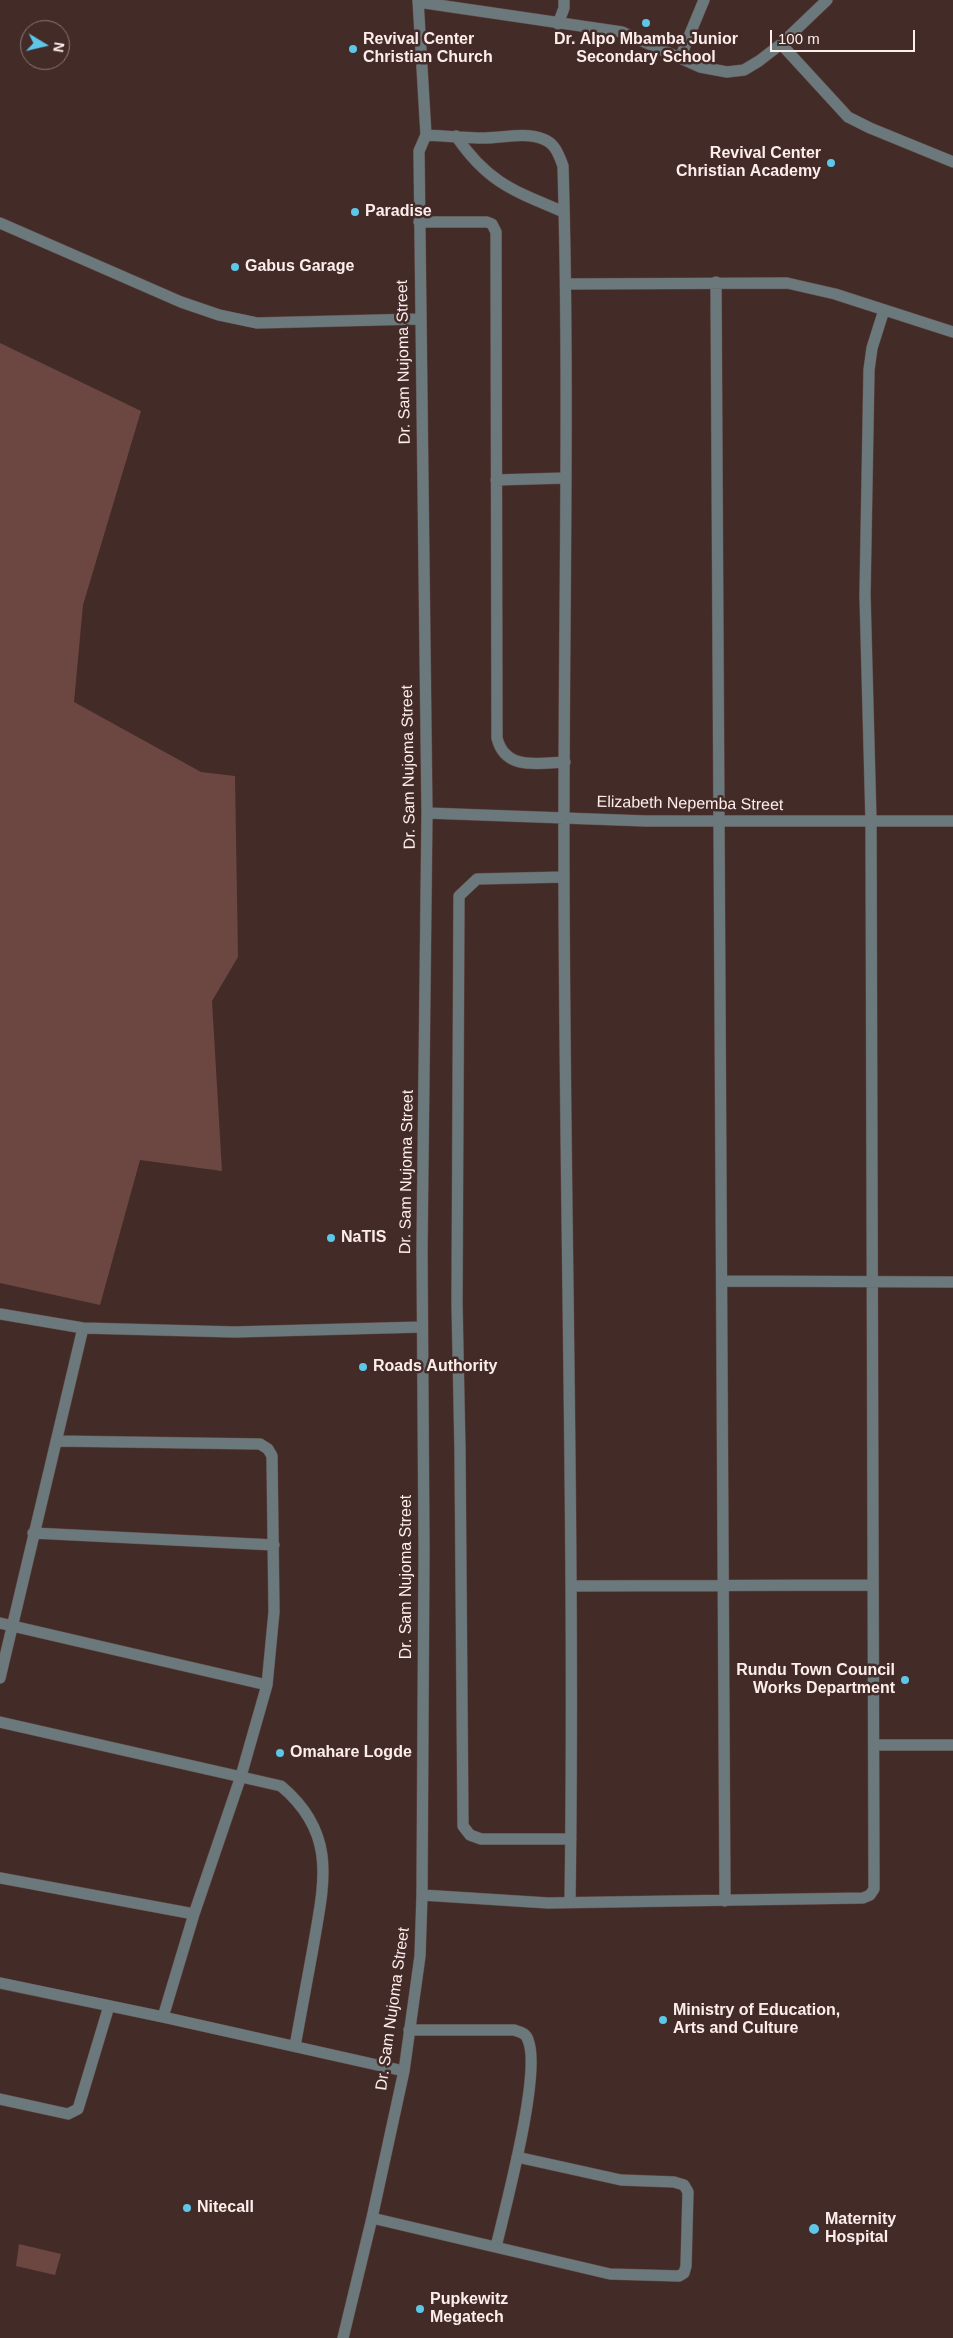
<!DOCTYPE html>
<style>
body{margin:0}
#map{position:relative;width:953px;height:2338px;overflow:hidden;background:#432b28;font-family:Arial,sans-serif}
canvas{display:block}
.north{position:absolute;left:20px;top:20px;width:50px;height:50px;box-sizing:border-box;background:#432b28;border:1px solid #8d7976;border-radius:50%;rotate:99deg;font-size:14px;font-weight:700;line-height:20px;text-align:center;color:#fdedeb}
.north::after{content:'';display:block;margin:auto;width:18px;height:22px;background:#5dc7e8;clip-path:polygon(50% 0,100% 100%,50% 72%,0 100%)}
.scale{position:absolute;left:770px;top:30px;width:145px;height:22px;box-sizing:border-box;border:2px solid #fdedeb;border-top:0;padding-left:6px;font-size:15px;line-height:18px;white-space:nowrap;color:#fdedeb;-webkit-text-stroke:4px #432b28;paint-order:stroke}
</style>
<div id="map">
<canvas width="953" height="2338"></canvas>
<div class="north">N</div>
<div class="scale">100 m</div>
</div>
<script>
const c = document.querySelector('canvas').getContext('2d');
c.lineJoin = 'round';
function fill(path, color) { c.fillStyle = color; c.fill(path, 'evenodd'); }
function strokePath(path, color, width, dash) { c.strokeStyle = color; c.lineWidth = width; c.lineCap = dash ? 'butt' : 'round'; c.setLineDash(dash || []); c.stroke(path); }
function write(font, color, halo, rows, align = 'center') {
  c.font = font + ' Arial,sans-serif'; c.lineWidth = 5; c.setLineDash([]); c.textBaseline = 'middle'; c.strokeStyle = halo; c.fillStyle = color; for (const [text, x, y, turn = 0] of rows) {
    c.save(); c.translate(x, y); c.rotate((+turn || 0) * Math.PI / 180); c.textAlign = isNaN(turn) ? turn : align; if (halo) c.strokeText(text, 0, 0); c.fillText(text, 0, 0); c.restore();
  }
}
const green = new Path2D(`
 M 0,343 L 141,411 L 83,605 L 74,702 L 201,772 L 235,776 L 238,957 L 212,1001 L 222,1171 L 140,1160 L 100,1305 L 0,1283 Z
 M 19,2244 L 61,2254 L 55,2275 L 16,2266 Z`);
const minor = new Path2D(`
 M 418,2 L 622,32 L 700,67 L 727,72 L 744,70 L 759,61 L 781,44 L 827,0
 M 558,24 L 564,8 L 564,0
 M 781,44 L 848,117 L 870,128 L 953,162
 M 680,58 L 704,0
 M 426,135 C 446,136 465,138 485,138 C 503,138 525,132 543,139 C 555,143 559,155 563,166 C 570,404 563,643 564,881 C 565,1222 575,1562 570,1902
 M 456,136 C 488,183 514,191 564,212
 M 419,222 L 487,222 L 492,224 L 496,232 L 497,738 C 505,771 538,763 565,762
 M 0,223 L 181,302 L 219,315 L 257,323 L 419,319
 M 716,282 L 725,1901
 M 566,284 L 787,283 L 835,294 L 953,332
 M 496,480 L 565,478
 M 427,813 L 646,821 L 953,821
 M 564,877 L 477,879 L 459,896 L 457,1303 L 460,1451 L 463,1826 L 470,1835 L 481,1839 L 571,1839
 M 722,1281 L 953,1282
 M 0,1314 L 83,1328 L 235,1332 L 422,1327
 M 56,1441 L 260,1444 L 268,1449 L 272,1456 L 274,1612 L 267,1685 L 241,1776 L 194,1914 L 163,2017
 M 33,1533 L 274,1545
 M 571,1586 L 873,1585
 M 0,1623 L 267,1685
 M 0,1678 L 83,1328
 M 0,1722 L 281,1786 C 338,1834 324,1883 313,1948 C 307,1980 301,2013 295,2046
 M 874,1745 L 953,1745
 M 0,1878 L 194,1914
 M 422,1895 L 548,1903 L 863,1898 L 870,1895 L 874,1889 L 871,821 L 865,595 L 869,370 L 872,348 L 884,310
 M 0,1983 L 163,2017 L 404,2071
 M 409,2030 L 514,2030 C 520,2032 526,2033 528,2040 C 542,2072 505,2208 496,2247
 M 0,2099 L 68,2114 L 78,2109 L 109,2006
 M 372,2218 L 610,2274 L 679,2276 L 684,2273 L 686,2266 L 688,2192 L 684,2185 L 674,2182 L 621,2180 L 517,2157
 M 343,2338 L 372,2218 L 404,2071 L 420,1956 L 422,1895 L 424,1549 L 422,1249 L 427,813 L 419,151 L 426,135 L 418,0`);
const markers = [
 [646,23,5,"#5dc7e8"],
 [353,49,5,"#5dc7e8"],
 [831,163,5,"#5dc7e8"],
 [355,212,5,"#5dc7e8"],
 [235,267,5,"#5dc7e8"],
 [331,1238,5,"#5dc7e8"],
 [363,1367,5,"#5dc7e8"],
 [905,1680,5,"#5dc7e8"],
 [280,1753,5,"#5dc7e8"],
 [663,2020,5,"#5dc7e8"],
 [187,2208,5,"#5dc7e8"],
 [814,2229,6,"#5dc7e8"],
 [420,2309,5,"#5dc7e8"]
];
const poiNames = [
 ["Revival Center",363,40],
 ["Christian Church",363,58],
 ["Dr. Alpo Mbamba Junior",646,40,"center"],
 ["Secondary School",646,58,"center"],
 ["Revival Center",821,154,"right"],
 ["Christian Academy",821,172,"right"],
 ["Paradise",365,212],
 ["Gabus Garage",245,267],
 ["NaTIS",341,1238],
 ["Roads Authority",373,1367],
 ["Rundu Town Council",895,1671,"right"],
 ["Works Department",895,1689,"right"],
 ["Omahare Logde",290,1753],
 ["Ministry of Education,",673,2011],
 ["Arts and Culture",673,2029],
 ["Nitecall",197,2208],
 ["Maternity",825,2220],
 ["Hospital",825,2238],
 ["Pupkewitz",430,2300],
 ["Megatech",430,2318]
];
const streetNames = [
 ["Dr. Sam Nujoma Street",404,362,-91],
 ["Dr. Sam Nujoma Street",409,767,-91],
 ["Elizabeth Nepemba Street",690,804,1],
 ["Dr. Sam Nujoma Street",407,1172,-89],
 ["Dr. Sam Nujoma Street",407,1577,-90],
 ["Dr. Sam Nujoma Street",393,2009,-82]
];
fill(green, '#6c4742');
strokePath(minor, '#614a47', 12);
strokePath(minor, '#6b787c', 11);
for (const [x, y, r, color] of markers) { const dot = new Path2D(); dot.arc(x, y, r, 0, 2 * Math.PI); c.fillStyle = color; c.fill(dot); strokePath(dot, '#432b28', 2); }
write('bold 16px', '#fdedeb', '#432b28', poiNames, 'left');
write('16px', '#fdedeb', '#432b28', streetNames);
</script>
